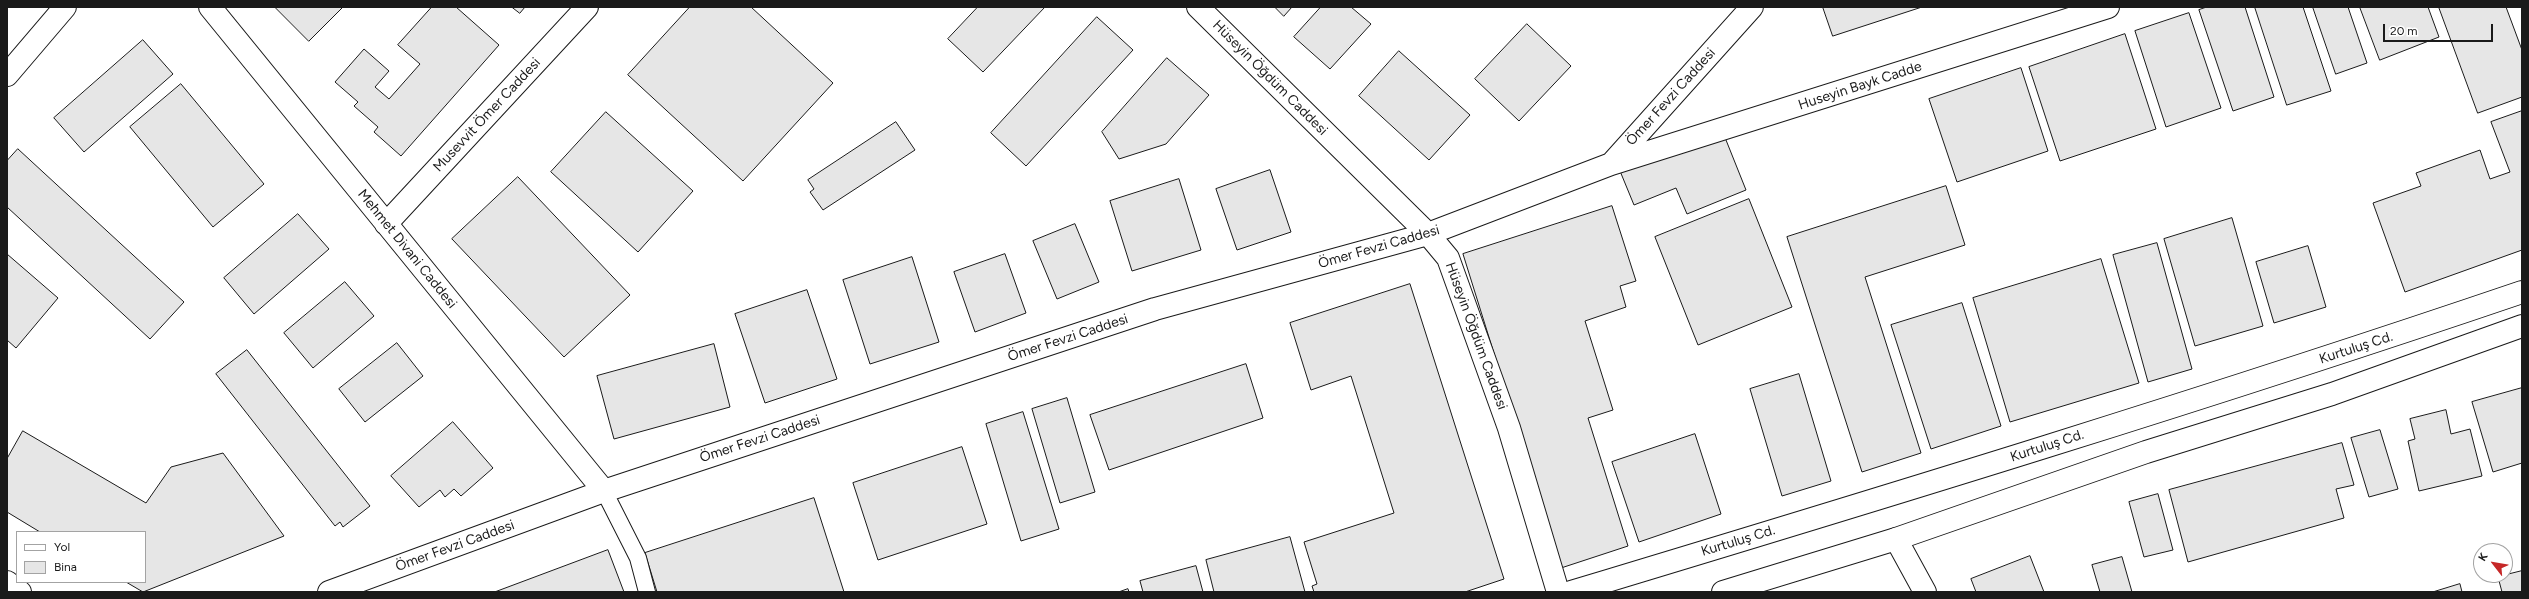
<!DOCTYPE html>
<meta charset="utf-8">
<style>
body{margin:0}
#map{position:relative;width:2529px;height:599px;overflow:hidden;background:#fff;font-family:Figtree,sans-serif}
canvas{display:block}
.frame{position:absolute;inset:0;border:8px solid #1a1a1a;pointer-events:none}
.legend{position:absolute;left:16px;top:531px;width:130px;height:52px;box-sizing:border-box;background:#fff;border:1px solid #a3a3a3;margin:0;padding:5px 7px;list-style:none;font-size:12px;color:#1a1a1a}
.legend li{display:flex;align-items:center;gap:8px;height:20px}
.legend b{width:20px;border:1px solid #a3a3a3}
.north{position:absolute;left:2473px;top:543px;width:40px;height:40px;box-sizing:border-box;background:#fff;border:1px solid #a3a3a3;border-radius:50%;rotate:301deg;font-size:11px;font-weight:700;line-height:16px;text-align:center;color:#1a1a1a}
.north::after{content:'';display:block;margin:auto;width:14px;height:18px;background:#c62828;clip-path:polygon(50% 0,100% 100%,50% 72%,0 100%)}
.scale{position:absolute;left:2383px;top:24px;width:110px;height:18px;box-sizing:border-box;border:2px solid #1a1a1a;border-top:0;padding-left:5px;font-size:12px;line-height:14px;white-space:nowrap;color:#1a1a1a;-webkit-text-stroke:3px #fff;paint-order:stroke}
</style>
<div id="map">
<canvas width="2529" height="599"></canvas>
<div class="frame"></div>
<ul class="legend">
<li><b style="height:5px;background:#fff"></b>Yol</li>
<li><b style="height:11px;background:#e6e6e6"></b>Bina</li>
</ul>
<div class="north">K</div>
<div class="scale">20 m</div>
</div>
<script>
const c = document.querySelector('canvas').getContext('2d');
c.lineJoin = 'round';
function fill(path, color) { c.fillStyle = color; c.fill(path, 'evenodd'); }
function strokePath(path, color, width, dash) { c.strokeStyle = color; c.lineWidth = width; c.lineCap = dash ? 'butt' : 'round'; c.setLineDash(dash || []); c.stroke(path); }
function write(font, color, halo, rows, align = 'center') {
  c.font = font + ' Figtree,sans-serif'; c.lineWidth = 3; c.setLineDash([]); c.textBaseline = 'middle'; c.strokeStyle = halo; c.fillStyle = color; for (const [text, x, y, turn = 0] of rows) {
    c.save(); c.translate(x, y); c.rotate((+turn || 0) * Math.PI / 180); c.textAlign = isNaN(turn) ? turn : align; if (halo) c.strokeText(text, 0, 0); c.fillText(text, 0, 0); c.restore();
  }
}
const building = new Path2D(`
 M 275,7 L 343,7 L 309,41 Z
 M 432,7 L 456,7 L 499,45 L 401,156 L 374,132 L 378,127 L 354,106 L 358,102 L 335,82 L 364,49 L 389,71 L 375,87 L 389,99 L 420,64 L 398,45 Z
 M 512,7 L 525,7 L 520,13 Z
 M 690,7 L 751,7 L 833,83 L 743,181 L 628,75 Z
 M 978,7 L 1045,7 L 983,72 L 948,39 Z
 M 1275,7 L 1292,7 L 1284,16 Z
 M 1321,7 L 1351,7 L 1371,24 L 1330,69 L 1294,37 Z
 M 1823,7 L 1922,7 L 1833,36 Z
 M 2207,7 L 2245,7 L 2274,97 L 2233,111 L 2199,10 Z
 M 2255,7 L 2303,7 L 2331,91 L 2287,105 Z
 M 2313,7 L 2348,7 L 2367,63 L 2336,74 Z
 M 2360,7 L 2428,7 L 2439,37 L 2380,60 Z
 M 2439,7 L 2506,7 L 2522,50 L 2522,97 L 2478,113 Z
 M 2189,13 L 2221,108 L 2166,127 L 2135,31 Z
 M 1097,17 L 1133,50 L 1026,166 L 991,133 Z
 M 1527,24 L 1571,66 L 1519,121 L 1475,79 Z
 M 2125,34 L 2156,129 L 2060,161 L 2029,67 Z
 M 143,40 L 173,74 L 84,152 L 54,118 Z
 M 1399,51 L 1470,115 L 1429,160 L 1359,96 Z
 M 1167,58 L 1209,95 L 1166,144 L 1119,159 L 1102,132 Z
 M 2021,68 L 2048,151 L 1957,182 L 1929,99 Z
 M 181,84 L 264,184 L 213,227 L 130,127 Z
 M 2522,111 L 2522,250 L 2405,292 L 2373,203 L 2421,186 L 2416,173 L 2480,150 L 2490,179 L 2510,172 L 2491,122 Z
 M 606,112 L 693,191 L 638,252 L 551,172 Z
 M 896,122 L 915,150 L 823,210 L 810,192 L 814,189 L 808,180 Z
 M 1722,130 L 1746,190 L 1687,214 L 1676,188 L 1634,205 L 1620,171 Z
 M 18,149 L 184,302 L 150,339 L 7,207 L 7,161 Z
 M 1270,170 L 1291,232 L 1237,250 L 1216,189 Z
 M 518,177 L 630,295 L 564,357 L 452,239 Z
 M 1179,179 L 1201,250 L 1132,271 L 1110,201 Z
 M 1946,186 L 1965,245 L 1865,277 L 1921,453 L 1862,472 L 1787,237 Z
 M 1749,199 L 1792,307 L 1698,345 L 1655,237 Z
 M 1612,206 L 1636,281 L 1620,286 L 1626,307 L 1585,321 L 1613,410 L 1588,418 L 1628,546 L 1561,568 L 1463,254 Z
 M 298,214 L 329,249 L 254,314 L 224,278 Z
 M 2232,218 L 2263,326 L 2195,346 L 2164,239 Z
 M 1075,224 L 1099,282 L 1057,299 L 1033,241 Z
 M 2157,243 L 2192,369 L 2148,382 L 2113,255 Z
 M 2308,246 L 2326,307 L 2274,323 L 2256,262 Z
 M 7,254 L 58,298 L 16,348 L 7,340 Z
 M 1005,254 L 1026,313 L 975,332 L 954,272 Z
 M 912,257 L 939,342 L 870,364 L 843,280 Z
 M 2101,259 L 2139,383 L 2010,422 L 1973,298 Z
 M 345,282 L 374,316 L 313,368 L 284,333 Z
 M 1410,284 L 1504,579 L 1465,592 L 1314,592 L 1312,586 L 1317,584 L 1304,542 L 1394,513 L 1351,376 L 1311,390 L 1290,323 Z
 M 807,290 L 837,379 L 765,403 L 735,314 Z
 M 1962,303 L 2001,426 L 1931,449 L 1891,325 Z
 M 397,343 L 423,376 L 365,422 L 339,389 Z
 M 714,344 L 730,407 L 614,439 L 597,376 Z
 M 247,350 L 370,506 L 343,527 L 340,522 L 335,526 L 216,374 Z
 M 1246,364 L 1263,418 L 1109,470 L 1090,415 Z
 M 1799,374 L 1831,481 L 1782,496 L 1750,389 Z
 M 2522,388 L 2522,463 L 2493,472 L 2472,402 Z
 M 1067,398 L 1095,492 L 1060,503 L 1032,409 Z
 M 2446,410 L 2451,434 L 2470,429 L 2482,476 L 2419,491 L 2408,441 L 2415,439 L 2410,419 Z
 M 1023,412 L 1059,529 L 1021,541 L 986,424 Z
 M 453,422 L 493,468 L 461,496 L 454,489 L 445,497 L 440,490 L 419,507 L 391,476 Z
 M 2380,430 L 2398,489 L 2369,497 L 2351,438 Z
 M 23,431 L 146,503 L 171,467 L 223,453 L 284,536 L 143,592 L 126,582 L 145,582 L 145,532 L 40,532 L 7,512 L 7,459 Z
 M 1695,434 L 1721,514 L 1639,542 L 1612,462 Z
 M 2342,443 L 2354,485 L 2336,489 L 2344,518 L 2188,562 L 2169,490 Z
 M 962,447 L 987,524 L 878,560 L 853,483 Z
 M 2158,494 L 2173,550 L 2144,557 L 2129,502 Z
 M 814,498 L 844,592 L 657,592 L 645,553 Z
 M 1290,537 L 1305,592 L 1214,592 L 1206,560 Z
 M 608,550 L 624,592 L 495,592 Z
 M 2030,556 L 2044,592 L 1976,592 L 1971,579 Z
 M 2122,557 L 2132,592 L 2100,592 L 2092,565 Z
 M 1196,566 L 1203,592 L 1143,592 L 1140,581 Z
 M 2522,571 L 2522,592 L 2502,592 L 2498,577 Z
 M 2460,584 L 2462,592 L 2433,592 Z
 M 1128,589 L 1129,592 L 1119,592 Z`);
const lane = new Path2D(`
 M 604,491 L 638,558 L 647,592`);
const street = new Path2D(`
 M 210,7 L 604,491
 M 1198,7 L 1428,234 L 1448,258 L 1509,428 L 1558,592
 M 7,75 L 65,7
 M 1612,163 L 1752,7
 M 386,224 L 587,7
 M 329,592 L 604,491 L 1155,309 L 1428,234 L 1611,164 L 2108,7`);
const secondary = new Path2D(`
 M 1896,539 L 1925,592
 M 7,582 L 20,592`);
const primary = new Path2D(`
 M 1571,592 C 1889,496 2207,399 2522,292
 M 1723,592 L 1896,539 L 2146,452 L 2332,394 L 2522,326`);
const streetNames = [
 ["Hüseyin Öğdüm Caddesi",1270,78,45],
 ["Huseyin Bayk Cadde",1860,86,-18],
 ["Ömer Fevzi Caddesi",1671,97,-48],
 ["Musevvit Ömer Caddesi",487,115,-47],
 ["Ömer Fevzi Caddesi",1379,247,-16],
 ["Mehmet Divani Caddesi",407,249,51],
 ["Hüseyin Öğdüm Caddesi",1476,336,70],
 ["Ömer Fevzi Caddesi",1068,338,-18],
 ["Kurtuluş Cd.",2356,348,-18],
 ["Ömer Fevzi Caddesi",760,439,-18],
 ["Kurtuluş Cd.",2047,446,-18],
 ["Kurtuluş Cd.",1738,541,-17],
 ["Ömer Fevzi Caddesi",455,546,-20]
];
fill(building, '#e6e6e6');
strokePath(building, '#1a1a1a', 1);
strokePath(lane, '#1a1a1a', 18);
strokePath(street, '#1a1a1a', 24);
strokePath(secondary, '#1a1a1a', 24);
strokePath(primary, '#1a1a1a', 24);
strokePath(lane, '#fff', 16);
strokePath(street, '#fff', 22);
strokePath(secondary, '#fff', 22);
strokePath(primary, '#fff', 22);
write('14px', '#1a1a1a', '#fff', streetNames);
</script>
